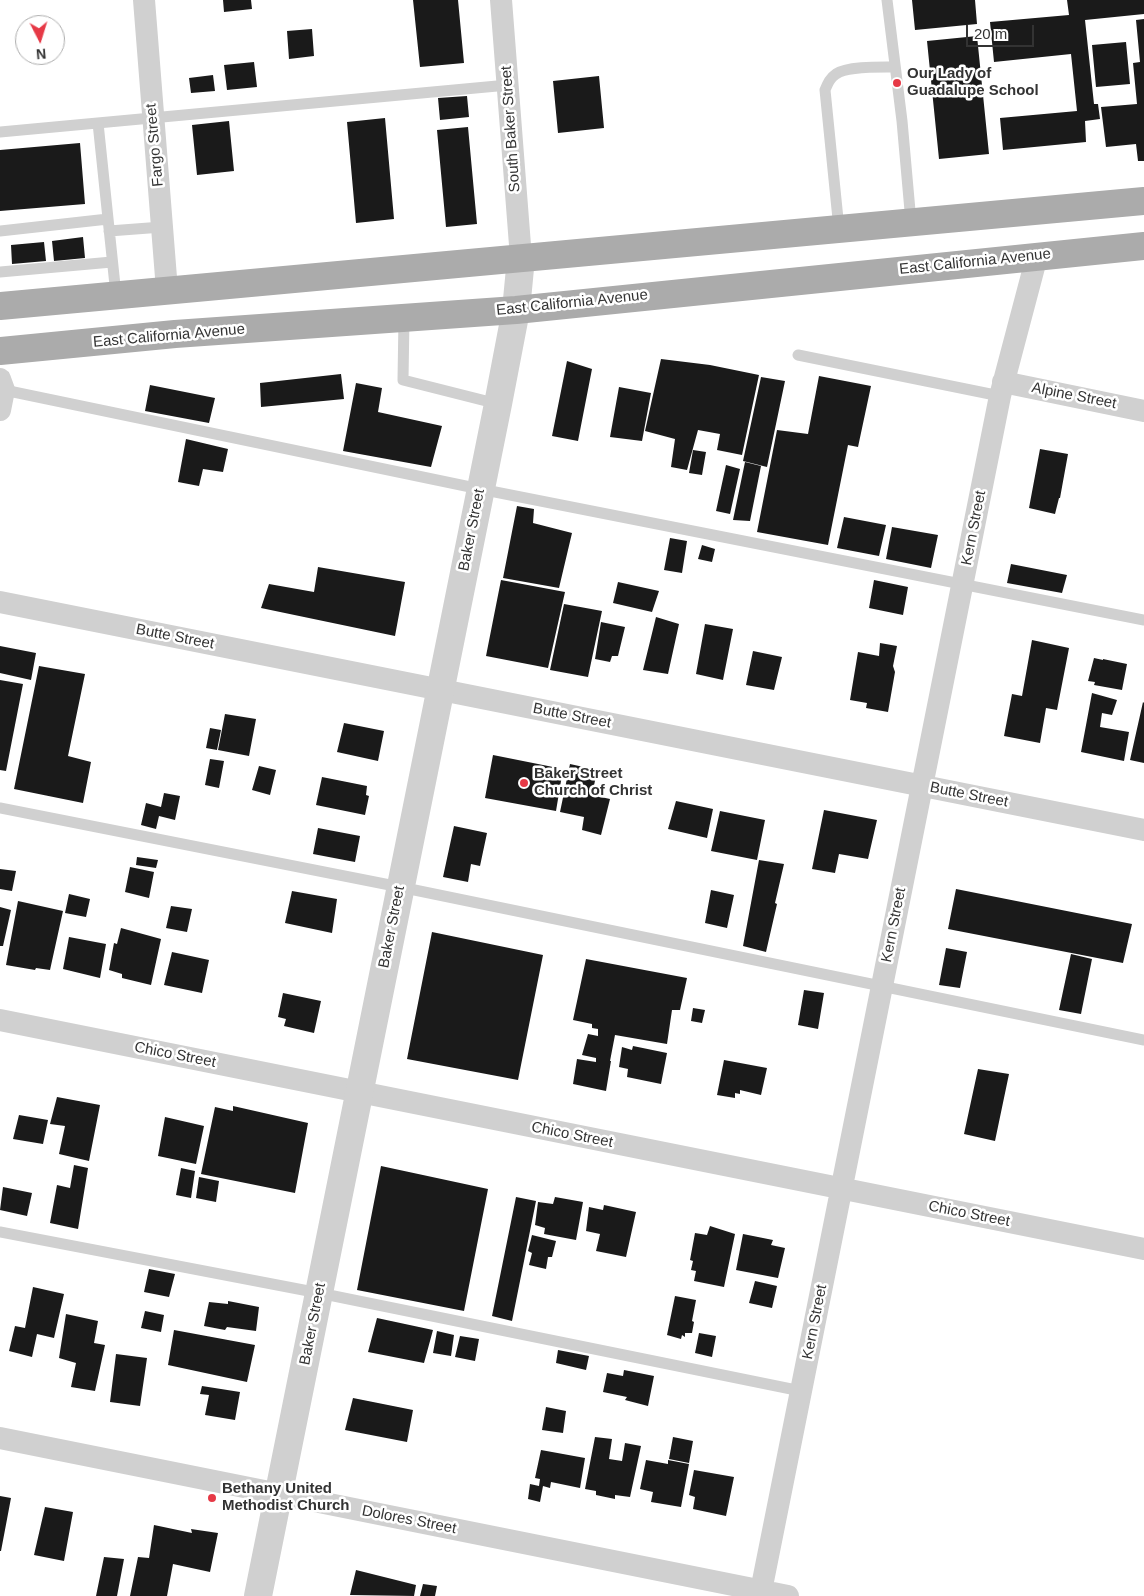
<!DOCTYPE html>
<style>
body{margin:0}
#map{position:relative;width:1144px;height:1596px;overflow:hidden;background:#fff;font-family:Arial,sans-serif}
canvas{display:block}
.north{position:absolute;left:15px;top:15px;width:50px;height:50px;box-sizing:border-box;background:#fff;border:1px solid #adadad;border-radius:50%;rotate:175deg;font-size:14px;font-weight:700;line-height:20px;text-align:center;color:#333}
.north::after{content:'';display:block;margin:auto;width:18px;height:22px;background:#e63946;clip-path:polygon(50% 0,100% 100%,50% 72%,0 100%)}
.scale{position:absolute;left:966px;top:25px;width:68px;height:22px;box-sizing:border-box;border:2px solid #333;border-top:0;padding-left:6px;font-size:15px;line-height:18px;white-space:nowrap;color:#333;-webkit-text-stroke:4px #fff;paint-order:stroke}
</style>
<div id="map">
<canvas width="1144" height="1596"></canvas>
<div class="north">N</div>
<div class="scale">20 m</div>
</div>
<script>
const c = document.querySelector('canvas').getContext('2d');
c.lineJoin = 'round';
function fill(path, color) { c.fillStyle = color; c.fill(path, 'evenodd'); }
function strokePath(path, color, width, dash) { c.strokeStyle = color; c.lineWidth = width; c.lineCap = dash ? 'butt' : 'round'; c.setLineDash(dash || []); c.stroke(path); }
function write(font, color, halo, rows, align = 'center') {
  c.font = font + ' Arial,sans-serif'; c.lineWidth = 5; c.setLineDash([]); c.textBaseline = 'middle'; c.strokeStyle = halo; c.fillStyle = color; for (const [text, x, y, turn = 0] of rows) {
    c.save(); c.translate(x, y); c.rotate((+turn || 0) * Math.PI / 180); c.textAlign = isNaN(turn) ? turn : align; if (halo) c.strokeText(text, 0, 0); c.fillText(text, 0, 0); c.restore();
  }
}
const building = new Path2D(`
 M 223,0 L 251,0 L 252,9 L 224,12 Z
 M 413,0 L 458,0 L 464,63 L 420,67 Z
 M 912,0 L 975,0 L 977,24 L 915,30 Z
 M 1067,0 L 1144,0 L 1144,14 L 1085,20 L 1094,104 L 1098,104 L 1100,119 L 1085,121 L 1086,142 L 1003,150 L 1000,118 L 1077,111 L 1071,54 L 994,62 L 990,22 L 1069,15 Z
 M 1144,19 L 1144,161 L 1138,161 L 1136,144 L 1106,147 L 1101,107 L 1137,104 L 1133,63 L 1140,62 L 1136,20 Z
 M 312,29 L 314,56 L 289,59 L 287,31 Z
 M 977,36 L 989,154 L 939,159 L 927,41 Z
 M 1126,42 L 1130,84 L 1096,87 L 1092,45 Z
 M 254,62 L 257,87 L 227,90 L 224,65 Z
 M 213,75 L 215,91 L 191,93 L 189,78 Z
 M 599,76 L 604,128 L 558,133 L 553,81 Z
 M 467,96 L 469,117 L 440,120 L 438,98 Z
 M 385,118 L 394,219 L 356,223 L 347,122 Z
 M 229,121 L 234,171 L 197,175 L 192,125 Z
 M 468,127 L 477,224 L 446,227 L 437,130 Z
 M 80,143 L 85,204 L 0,211 L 0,150 Z
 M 83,237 L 85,258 L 54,261 L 52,241 Z
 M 44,242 L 46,261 L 12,264 L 11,245 Z
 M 661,359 L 710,365 L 759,375 L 742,455 L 717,450 L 720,434 L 698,430 L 687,470 L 671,467 L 675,439 L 645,431 Z
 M 567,361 L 592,369 L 578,441 L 552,436 Z
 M 341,374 L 344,399 L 261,407 L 260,383 Z
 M 819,376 L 871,386 L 858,447 L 848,445 L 828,545 L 757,532 L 777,430 L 808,434 Z
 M 761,377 L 785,381 L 767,467 L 743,461 Z
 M 356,383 L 382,388 L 378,412 L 442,426 L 431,467 L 343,451 Z
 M 150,385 L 215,398 L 209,423 L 145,411 Z
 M 619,387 L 651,393 L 642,441 L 610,437 Z
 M 186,439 L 228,449 L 223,472 L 203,469 L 199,486 L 178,482 Z
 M 1040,449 L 1068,454 L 1060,498 L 1059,498 L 1055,514 L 1029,508 Z
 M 693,450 L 706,452 L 702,475 L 689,473 Z
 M 745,462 L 761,466 L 750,521 L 733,520 Z
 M 726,465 L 740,469 L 730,514 L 716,511 Z
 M 517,506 L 534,509 L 533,523 L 572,533 L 559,588 L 503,578 Z
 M 844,517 L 886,525 L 879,556 L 837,548 Z
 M 892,527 L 938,535 L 931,568 L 886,559 Z
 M 670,538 L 687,541 L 682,573 L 664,570 Z
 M 702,545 L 715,549 L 712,562 L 698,559 Z
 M 1011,564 L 1067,575 L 1062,593 L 1007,583 Z
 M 318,567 L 405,582 L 395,636 L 261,608 L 269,584 L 314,592 Z
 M 501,580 L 565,592 L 548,668 L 486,656 Z
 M 874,580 L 908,587 L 903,615 L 869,608 Z
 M 618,582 L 659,591 L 652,612 L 613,603 Z
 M 564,604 L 602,611 L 588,677 L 550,670 Z
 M 656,617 L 679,624 L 668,674 L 643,670 Z
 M 601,622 L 625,627 L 618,656 L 612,656 L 610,662 L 595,659 Z
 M 705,624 L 733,629 L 723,680 L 696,674 Z
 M 1032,640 L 1069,648 L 1057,710 L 1046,708 L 1040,743 L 1004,736 L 1012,694 L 1022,696 Z
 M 880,643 L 897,646 L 893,666 L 895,672 L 888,712 L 866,708 L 867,703 L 850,700 L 858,652 L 879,656 Z
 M 0,646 L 36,653 L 31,680 L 0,673 Z
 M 753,651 L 782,657 L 774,690 L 746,685 Z
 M 1094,658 L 1103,660 L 1103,659 L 1127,664 L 1122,690 L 1094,685 L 1095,682 L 1088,681 Z
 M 39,666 L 85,674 L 68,756 L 91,762 L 83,803 L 14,789 Z
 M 0,680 L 23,684 L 6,771 L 0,770 Z
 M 1092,693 L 1117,700 L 1112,715 L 1102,713 L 1100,727 L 1129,732 L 1124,761 L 1081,752 Z
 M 1143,702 L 1144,703 L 1144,763 L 1130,760 Z
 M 225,714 L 256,719 L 249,756 L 218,750 Z
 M 344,723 L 384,731 L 378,761 L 337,752 Z
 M 210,728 L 221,730 L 217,750 L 206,748 Z
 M 493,755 L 563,769 L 556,811 L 485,798 Z
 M 210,759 L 224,761 L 219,788 L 205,785 Z
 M 570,764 L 588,768 L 587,775 L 596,776 L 592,795 L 610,799 L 601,835 L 582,830 L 584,817 L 560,812 Z
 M 259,766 L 276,770 L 270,795 L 252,790 Z
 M 322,777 L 367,786 L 366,795 L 369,796 L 365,815 L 316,805 Z
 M 164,793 L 180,796 L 175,820 L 159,816 L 156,829 L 141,825 L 146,803 L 161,807 Z
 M 676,801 L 713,809 L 707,838 L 668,829 Z
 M 824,810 L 877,820 L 868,859 L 839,854 L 835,873 L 812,869 Z
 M 720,811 L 765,820 L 757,860 L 711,851 Z
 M 454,826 L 487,833 L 480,866 L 471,864 L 468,882 L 443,877 Z
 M 318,828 L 360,836 L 355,862 L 313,854 Z
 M 137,857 L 158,860 L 156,868 L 136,865 Z
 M 759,860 L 784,864 L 775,903 L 777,904 L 766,952 L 743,946 Z
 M 130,867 L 154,872 L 149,898 L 125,892 Z
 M 0,869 L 16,871 L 12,891 L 0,889 Z
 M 956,889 L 1132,924 L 1123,963 L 948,929 Z
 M 711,890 L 734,895 L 727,928 L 705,923 Z
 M 292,891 L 337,899 L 332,933 L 285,923 Z
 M 69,894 L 90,899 L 86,917 L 65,913 Z
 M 18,901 L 63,911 L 50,970 L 36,968 L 35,970 L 6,965 Z
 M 171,906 L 192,909 L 187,932 L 166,928 Z
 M 0,907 L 11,910 L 3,946 L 0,946 Z
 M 121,928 L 161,939 L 151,985 L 122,978 L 122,974 L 109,970 L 114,943 L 117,944 Z
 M 432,932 L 543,955 L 518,1080 L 407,1059 Z
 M 69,937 L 106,944 L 100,978 L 63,969 Z
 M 946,948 L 967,952 L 960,988 L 939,985 Z
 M 172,952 L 209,960 L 202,993 L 164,985 Z
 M 1071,954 L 1092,959 L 1081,1014 L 1059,1010 Z
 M 586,959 L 687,978 L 680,1010 L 672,1010 L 667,1044 L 615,1035 L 610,1061 L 611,1061 L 606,1091 L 573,1084 L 577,1059 L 596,1062 L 596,1058 L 582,1055 L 588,1034 L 598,1036 L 598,1029 L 592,1028 L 592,1024 L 573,1020 Z
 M 804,990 L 824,993 L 818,1029 L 798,1025 Z
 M 283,993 L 321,1001 L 314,1033 L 284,1026 L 286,1019 L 278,1017 Z
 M 693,1008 L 705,1010 L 702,1023 L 691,1021 Z
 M 633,1046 L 667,1053 L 661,1084 L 627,1077 L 628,1069 L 619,1067 L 622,1047 L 632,1050 Z
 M 724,1060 L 767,1068 L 761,1095 L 740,1090 L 740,1094 L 735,1093 L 735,1098 L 717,1095 Z
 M 978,1069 L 1009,1074 L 995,1141 L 964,1134 Z
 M 57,1097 L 100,1105 L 89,1161 L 59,1154 L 65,1126 L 50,1124 Z
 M 233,1106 L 308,1123 L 295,1193 L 201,1174 L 215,1107 L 233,1111 Z
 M 19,1115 L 48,1120 L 43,1144 L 13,1139 Z
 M 165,1117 L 204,1126 L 196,1164 L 158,1156 Z
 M 74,1165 L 88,1168 L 78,1229 L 50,1223 L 57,1185 L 70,1188 Z
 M 381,1166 L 488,1189 L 464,1311 L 357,1290 Z
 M 181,1168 L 195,1171 L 191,1198 L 176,1195 Z
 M 199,1177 L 219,1181 L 216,1202 L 196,1198 Z
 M 3,1187 L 32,1193 L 27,1216 L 0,1210 Z
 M 516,1197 L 536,1201 L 512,1321 L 492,1316 Z
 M 555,1197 L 583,1202 L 576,1240 L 544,1234 L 545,1228 L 535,1225 L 538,1202 L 553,1204 Z
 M 604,1205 L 636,1212 L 626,1257 L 596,1251 L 600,1234 L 586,1231 L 589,1207 L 603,1210 Z
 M 710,1226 L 735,1234 L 724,1287 L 694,1281 L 696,1271 L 691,1270 L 693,1261 L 690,1260 L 695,1233 L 707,1235 Z
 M 743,1234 L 773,1240 L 771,1245 L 785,1248 L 778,1278 L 736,1270 Z
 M 532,1235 L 556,1241 L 552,1257 L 548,1257 L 546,1269 L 529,1265 L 532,1253 L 528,1251 Z
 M 149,1269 L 175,1274 L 169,1297 L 144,1292 Z
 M 755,1281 L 777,1286 L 772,1308 L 749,1303 Z
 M 33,1287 L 64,1294 L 54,1338 L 37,1334 L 32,1357 L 9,1351 L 15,1326 L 25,1328 Z
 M 675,1296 L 696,1300 L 692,1321 L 694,1322 L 692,1333 L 685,1333 L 685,1337 L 682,1335 L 681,1339 L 667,1335 Z
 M 228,1301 L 259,1307 L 256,1331 L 227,1327 L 225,1330 L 204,1326 L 209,1302 L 228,1304 Z
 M 145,1311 L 164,1315 L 161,1332 L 141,1328 Z
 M 66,1314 L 98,1321 L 94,1343 L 105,1345 L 95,1391 L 71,1387 L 76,1363 L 59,1358 Z
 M 377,1318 L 433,1330 L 424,1363 L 368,1352 Z
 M 174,1330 L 255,1345 L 247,1382 L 168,1365 Z
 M 437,1331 L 454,1335 L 451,1356 L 433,1353 Z
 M 699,1333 L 716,1336 L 712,1357 L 695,1353 Z
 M 460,1336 L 479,1339 L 475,1361 L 455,1357 Z
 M 558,1350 L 589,1356 L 586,1370 L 556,1363 Z
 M 116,1354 L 147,1358 L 140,1406 L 110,1402 Z
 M 624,1370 L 654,1376 L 648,1406 L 625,1400 L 627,1397 L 603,1392 L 607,1373 L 623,1376 Z
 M 202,1386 L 240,1392 L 235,1420 L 205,1415 L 209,1395 L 200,1394 Z
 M 353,1398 L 413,1410 L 407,1442 L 345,1430 Z
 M 546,1407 L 566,1411 L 563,1433 L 542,1430 Z
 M 595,1437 L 612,1439 L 609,1459 L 622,1461 L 625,1443 L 641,1446 L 630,1497 L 615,1495 L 615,1499 L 596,1495 L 596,1491 L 585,1489 Z
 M 673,1437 L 693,1441 L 689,1463 L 669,1459 Z
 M 541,1450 L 585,1458 L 580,1488 L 551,1482 L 550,1488 L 543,1486 L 540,1502 L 528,1499 L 530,1484 L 539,1486 L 540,1479 L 535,1478 Z
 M 646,1460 L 668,1464 L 668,1460 L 689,1464 L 681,1507 L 651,1502 L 653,1492 L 640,1489 Z
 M 694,1470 L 734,1477 L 726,1516 L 693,1509 L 695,1497 L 689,1495 Z
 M 0,1496 L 11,1498 L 1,1551 L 0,1551 Z
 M 45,1507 L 73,1512 L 64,1561 L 34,1555 Z
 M 154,1525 L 192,1533 L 191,1529 L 218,1533 L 210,1572 L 173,1564 L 167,1596 L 130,1596 L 138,1557 L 149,1558 Z
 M 104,1557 L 124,1559 L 117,1596 L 96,1596 Z
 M 356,1570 L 416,1585 L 414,1596 L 350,1595 Z
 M 423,1584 L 437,1586 L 435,1596 L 420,1596 Z`);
const service = new Path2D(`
 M 887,0 L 902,121 L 911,222
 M 98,123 L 116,295
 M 0,132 L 508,85
 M 839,229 L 825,90 C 828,83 830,78 836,74 C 847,66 881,67 895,67
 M 0,231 L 108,219
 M 109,231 L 162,227
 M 0,272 L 112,262
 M 404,318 L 403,380 L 498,404
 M 798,355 L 1000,396
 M 4,390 L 480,489 L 1144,620
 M 0,808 L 400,887 L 1144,1040
 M 0,1232 L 319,1293 L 801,1391`);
const minor = new Path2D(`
 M 144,0 L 167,290
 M 501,0 L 521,258
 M 0,379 L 4,390 L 0,410
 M 1003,382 L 1144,411
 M 0,602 L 1144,830
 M 0,1020 L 1144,1249
 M 0,1438 L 788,1596
 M 760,1596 L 1000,396 L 1037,256`);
const tertiary = new Path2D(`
 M 258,1596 L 498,404 L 516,310 L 521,258`);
const primary = new Path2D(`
 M 0,306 L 1144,201
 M 0,351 L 175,334 L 516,310 L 1144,246`);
const markers = [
 [897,83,5,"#e63946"],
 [524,783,5,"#e63946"],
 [212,1498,5,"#e63946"]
];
const poiNames = [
 ["Our Lady of",907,74],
 ["Guadalupe School",907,91],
 ["Baker Street",534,774],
 ["Church of Christ",534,791],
 ["Bethany United",222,1489],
 ["Methodist Church",222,1506]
];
const streetNames = [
 ["South Baker Street",511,129,-94],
 ["Fargo Street",155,145,-95],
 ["East California Avenue",975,262,-6],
 ["East California Avenue",572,303,-6],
 ["East California Avenue",169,336,-5],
 ["Alpine Street",1074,396,11],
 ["Kern Street",974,528,-79],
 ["Baker Street",472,530,-79],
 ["Butte Street",175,637,11],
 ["Butte Street",572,716,11],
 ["Butte Street",969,795,11],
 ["Kern Street",894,925,-79],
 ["Baker Street",392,927,-79],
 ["Chico Street",175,1055,11],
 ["Chico Street",572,1135,11],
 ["Chico Street",969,1214,11],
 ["Kern Street",815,1322,-79],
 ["Baker Street",313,1324,-79],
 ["Dolores Street",409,1520,11]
];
fill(building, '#1a1a1a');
strokePath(service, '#d0d0d0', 11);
strokePath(minor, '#d0d0d0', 22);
strokePath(tertiary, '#d0d0d0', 28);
strokePath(primary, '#ababab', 28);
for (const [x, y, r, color] of markers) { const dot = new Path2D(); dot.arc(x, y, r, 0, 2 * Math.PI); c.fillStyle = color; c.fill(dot); strokePath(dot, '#fff', 2); }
write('bold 15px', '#333', '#fff', poiNames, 'left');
write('15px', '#333', '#fff', streetNames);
</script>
